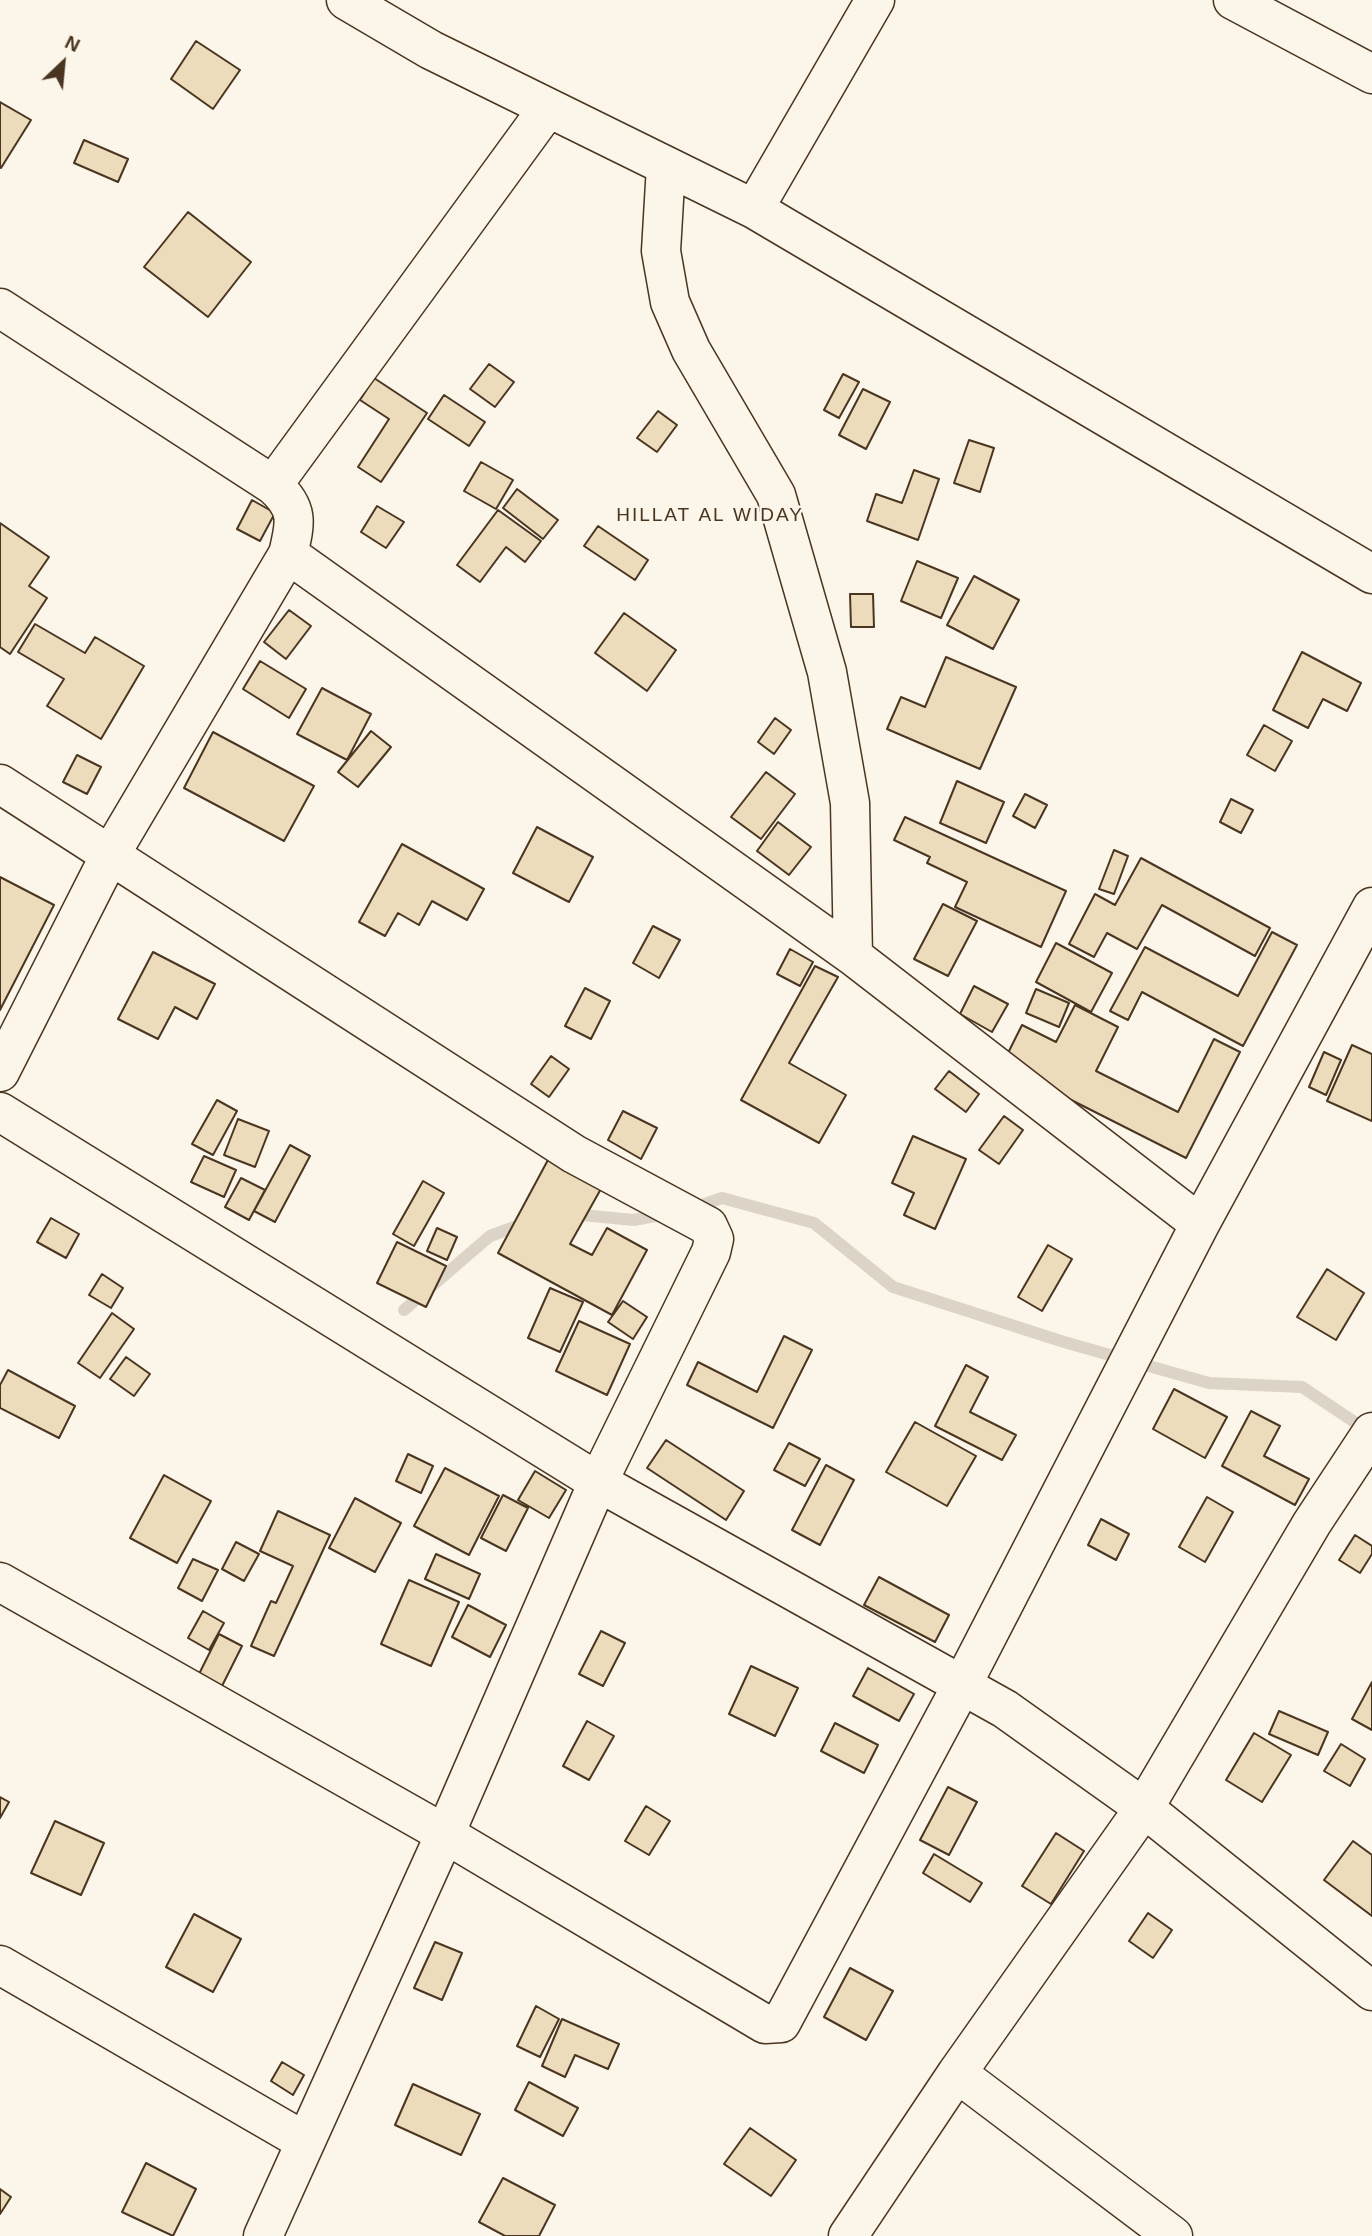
<!DOCTYPE html>
<style>
body{margin:0}
#map{position:relative;width:1372px;height:2236px;overflow:hidden;background:#fbf6e9;font-family:Helvetica,sans-serif}
canvas{display:block}
.north{position:absolute;left:28px;top:28px;width:70px;height:70px;-webkit-text-stroke:5px #fbf6e9;paint-order:stroke;rotate:26deg;font-size:19px;font-weight:700;line-height:28px;text-align:center;color:#4a3520}
.north::after{content:'';display:block;margin:auto;width:24px;height:32px;background:#4a3520;clip-path:polygon(50% 0,100% 100%,50% 72%,0 100%)}
</style>
<div id="map">
<canvas width="1372" height="2236"></canvas>
<div class="north">N</div>
</div>
<script>
const c = document.querySelector('canvas').getContext('2d');
c.lineJoin = 'round';
function strokePath(path, color, width, dash) { c.strokeStyle = color; c.lineWidth = width; c.lineCap = dash ? 'butt' : 'round'; c.setLineDash(dash || []); c.stroke(path); }
function fill(path, color) { c.fillStyle = color; c.fill(path, 'evenodd'); }
function write(font, color, halo, rows, align = 'center') {
  c.font = font + ' Helvetica,sans-serif'; c.lineWidth = 5; c.setLineDash([]); c.textBaseline = 'middle'; c.strokeStyle = halo; c.fillStyle = color; for (const [text, x, y, turn = 0] of rows) {
    c.save(); c.translate(x, y); c.rotate((+turn || 0) * Math.PI / 180); c.textAlign = isNaN(turn) ? turn : align; if (halo) c.strokeText(text, 0, 0); c.fillText(text, 0, 0); c.restore();
  }
}
const stream = new Path2D(`
 M 693,1208 L 722,1198 L 814,1223 L 893,1287 L 1064,1342 L 1209,1383 L 1302,1387 L 1368,1431
 M 572,1214 L 634,1220 L 665,1214
 M 404,1310 L 490,1236 L 528,1222`);
const building = new Path2D(`
 M 196,41 L 240,70 L 213,109 L 171,79 Z
 M 0,102 L 31,120 L 1,168 L 0,167 Z
 M 84,140 L 128,159 L 118,182 L 74,163 Z
 M 188,212 L 251,262 L 208,317 L 144,267 Z
 M 489,364 L 514,382 L 495,407 L 470,389 Z
 M 843,374 L 859,382 L 839,418 L 824,410 Z
 M 374,378 L 427,413 L 381,482 L 358,467 L 389,419 L 360,400 Z
 M 863,389 L 890,402 L 866,449 L 839,435 Z
 M 444,395 L 485,422 L 469,446 L 428,419 Z
 M 658,411 L 677,425 L 657,452 L 637,438 Z
 M 969,440 L 994,448 L 980,492 L 954,483 Z
 M 481,462 L 513,480 L 496,509 L 464,491 Z
 M 914,470 L 939,479 L 918,540 L 867,521 L 876,494 L 902,503 Z
 M 517,489 L 558,520 L 543,539 L 503,508 Z
 M 252,500 L 275,513 L 260,541 L 237,529 Z
 M 377,506 L 404,522 L 386,548 L 361,532 Z
 M 498,510 L 541,541 L 525,562 L 506,547 L 480,582 L 457,565 Z
 M 0,523 L 49,557 L 29,586 L 47,598 L 10,654 L 0,647 Z
 M 598,526 L 648,560 L 635,580 L 584,546 Z
 M 917,561 L 958,578 L 941,618 L 901,601 Z
 M 974,576 L 1019,600 L 993,649 L 947,625 Z
 M 850,594 L 873,594 L 874,627 L 851,627 Z
 M 289,610 L 311,626 L 286,659 L 264,642 Z
 M 624,613 L 676,650 L 647,691 L 595,653 Z
 M 35,624 L 85,653 L 95,637 L 144,666 L 101,739 L 47,706 L 64,679 L 18,652 Z
 M 1302,652 L 1361,683 L 1347,711 L 1323,699 L 1308,728 L 1273,710 Z
 M 946,657 L 1016,687 L 980,769 L 887,729 L 901,697 L 925,707 Z
 M 260,661 L 306,689 L 289,718 L 243,689 Z
 M 322,688 L 371,714 L 347,760 L 297,734 Z
 M 775,718 L 791,730 L 774,754 L 758,742 Z
 M 1264,725 L 1292,741 L 1275,771 L 1247,755 Z
 M 371,731 L 391,747 L 358,787 L 338,772 Z
 M 213,732 L 314,786 L 284,841 L 184,788 Z
 M 77,755 L 101,767 L 87,794 L 63,782 Z
 M 766,772 L 795,794 L 761,839 L 731,817 Z
 M 957,781 L 1004,802 L 986,843 L 940,823 Z
 M 1025,794 L 1047,805 L 1035,828 L 1013,816 Z
 M 1231,799 L 1253,810 L 1241,833 L 1220,822 Z
 M 905,817 L 1066,891 L 1041,947 L 955,907 L 967,882 L 927,863 L 930,857 L 894,840 Z
 M 778,822 L 811,847 L 789,875 L 757,851 Z
 M 537,827 L 593,857 L 569,902 L 513,873 Z
 M 402,844 L 484,889 L 467,920 L 432,901 L 419,925 L 398,913 L 385,936 L 359,922 Z
 M 1114,850 L 1128,856 L 1114,894 L 1099,889 Z
 M 1141,858 L 1270,928 L 1255,956 L 1162,905 L 1137,949 L 1107,933 L 1094,957 L 1069,944 L 1095,894 L 1115,905 Z
 M 0,877 L 54,905 L 0,1010 Z
 M 943,904 L 977,921 L 948,976 L 914,959 Z
 M 653,926 L 680,940 L 659,978 L 633,963 Z
 M 1272,932 L 1297,945 L 1243,1046 L 1142,992 L 1128,1020 L 1110,1011 L 1145,947 L 1238,996 Z
 M 1056,943 L 1112,973 L 1091,1012 L 1036,982 Z
 M 790,949 L 813,962 L 800,986 L 777,974 Z
 M 153,952 L 215,984 L 197,1019 L 175,1007 L 158,1039 L 118,1019 Z
 M 815,966 L 838,977 L 789,1063 L 846,1095 L 819,1143 L 741,1100 Z
 M 974,986 L 1008,1004 L 992,1032 L 960,1014 Z
 M 585,988 L 610,1001 L 591,1039 L 565,1026 Z
 M 1036,989 L 1069,1003 L 1059,1027 L 1026,1013 Z
 M 1075,1005 L 1118,1027 L 1096,1071 L 1178,1112 L 1214,1039 L 1240,1052 L 1186,1158 L 1002,1065 L 1022,1025 L 1056,1042 Z
 M 1352,1045 L 1372,1054 L 1372,1121 L 1327,1101 Z
 M 1324,1052 L 1341,1060 L 1326,1095 L 1309,1087 Z
 M 551,1056 L 569,1069 L 549,1097 L 531,1084 Z
 M 949,1071 L 979,1094 L 966,1112 L 935,1089 Z
 M 217,1100 L 237,1111 L 213,1155 L 192,1144 Z
 M 623,1111 L 657,1128 L 641,1159 L 608,1140 Z
 M 1004,1116 L 1023,1130 L 999,1164 L 979,1150 Z
 M 238,1119 L 269,1131 L 255,1167 L 224,1155 Z
 M 913,1136 L 966,1159 L 935,1229 L 904,1215 L 914,1193 L 892,1183 Z
 M 290,1145 L 310,1156 L 275,1222 L 254,1211 Z
 M 204,1156 L 236,1170 L 224,1197 L 191,1182 Z
 M 549,1158 L 602,1187 L 570,1244 L 592,1255 L 607,1228 L 647,1250 L 612,1315 L 498,1253 Z
 M 241,1178 L 265,1190 L 249,1220 L 225,1207 Z
 M 423,1181 L 444,1193 L 414,1246 L 393,1234 Z
 M 51,1218 L 79,1234 L 66,1258 L 37,1242 Z
 M 437,1228 L 457,1237 L 447,1260 L 427,1251 Z
 M 397,1242 L 446,1266 L 426,1307 L 377,1283 Z
 M 1048,1245 L 1072,1259 L 1042,1311 L 1018,1297 Z
 M 1327,1269 L 1364,1293 L 1336,1340 L 1297,1317 Z
 M 102,1274 L 123,1288 L 111,1308 L 89,1295 Z
 M 550,1288 L 583,1302 L 560,1352 L 528,1338 Z
 M 623,1301 L 647,1317 L 633,1339 L 608,1322 Z
 M 112,1313 L 134,1329 L 100,1378 L 78,1363 Z
 M 579,1321 L 630,1344 L 607,1395 L 556,1371 Z
 M 784,1336 L 812,1350 L 773,1428 L 687,1385 L 698,1362 L 757,1392 Z
 M 126,1357 L 150,1374 L 134,1396 L 110,1379 Z
 M 966,1365 L 988,1377 L 970,1412 L 1016,1435 L 1002,1460 L 935,1426 Z
 M 8,1370 L 75,1406 L 59,1438 L 0,1408 L 0,1385 Z
 M 1174,1389 L 1227,1417 L 1205,1458 L 1153,1429 Z
 M 1251,1411 L 1280,1426 L 1264,1456 L 1309,1479 L 1295,1505 L 1222,1466 Z
 M 915,1422 L 976,1456 L 947,1506 L 886,1472 Z
 M 666,1440 L 744,1491 L 726,1520 L 647,1468 Z
 M 789,1443 L 820,1459 L 805,1486 L 774,1470 Z
 M 408,1454 L 433,1466 L 421,1493 L 396,1481 Z
 M 826,1465 L 854,1480 L 820,1545 L 792,1530 Z
 M 445,1468 L 499,1496 L 469,1555 L 414,1526 Z
 M 535,1471 L 566,1490 L 549,1518 L 518,1500 Z
 M 164,1475 L 211,1501 L 177,1563 L 130,1538 Z
 M 503,1495 L 528,1508 L 506,1551 L 481,1538 Z
 M 1207,1497 L 1233,1512 L 1205,1562 L 1179,1547 Z
 M 355,1498 L 401,1523 L 375,1572 L 329,1548 Z
 M 278,1511 L 330,1535 L 274,1656 L 251,1646 L 271,1601 L 276,1603 L 293,1566 L 260,1551 Z
 M 1101,1519 L 1129,1534 L 1116,1560 L 1088,1545 Z
 M 1355,1535 L 1372,1546 L 1372,1554 L 1360,1573 L 1339,1560 Z
 M 236,1542 L 259,1554 L 244,1581 L 222,1569 Z
 M 436,1554 L 480,1574 L 469,1599 L 425,1579 Z
 M 193,1559 L 218,1570 L 202,1601 L 178,1588 Z
 M 879,1577 L 949,1615 L 935,1642 L 864,1605 Z
 M 409,1580 L 459,1602 L 431,1666 L 381,1644 Z
 M 468,1605 L 506,1625 L 490,1657 L 452,1637 Z
 M 203,1611 L 224,1623 L 209,1650 L 188,1638 Z
 M 601,1631 L 625,1643 L 603,1686 L 579,1674 Z
 M 219,1634 L 242,1646 L 222,1686 L 199,1674 Z
 M 751,1666 L 798,1688 L 775,1736 L 729,1714 Z
 M 868,1668 L 914,1694 L 899,1721 L 853,1696 Z
 M 1372,1682 L 1372,1730 L 1352,1719 Z
 M 1279,1711 L 1328,1732 L 1318,1755 L 1269,1734 Z
 M 587,1721 L 614,1736 L 589,1780 L 563,1766 Z
 M 835,1723 L 878,1745 L 864,1773 L 821,1751 Z
 M 1254,1733 L 1291,1755 L 1262,1802 L 1226,1780 Z
 M 1341,1744 L 1365,1759 L 1350,1786 L 1324,1771 Z
 M 948,1787 L 977,1802 L 949,1855 L 920,1840 Z
 M 0,1797 L 9,1802 L 0,1818 Z
 M 646,1806 L 670,1821 L 649,1855 L 625,1841 Z
 M 55,1821 L 104,1843 L 81,1895 L 31,1873 Z
 M 1056,1833 L 1084,1851 L 1051,1904 L 1022,1886 Z
 M 1353,1841 L 1372,1855 L 1372,1916 L 1324,1880 Z
 M 934,1854 L 982,1883 L 970,1902 L 923,1873 Z
 M 1148,1913 L 1172,1930 L 1153,1958 L 1129,1941 Z
 M 194,1914 L 241,1939 L 213,1992 L 166,1967 Z
 M 435,1942 L 462,1953 L 442,2000 L 414,1988 Z
 M 850,1968 L 893,1991 L 866,2040 L 824,2017 Z
 M 536,2006 L 559,2019 L 540,2057 L 517,2046 Z
 M 562,2019 L 619,2044 L 608,2069 L 575,2055 L 565,2077 L 542,2066 Z
 M 282,2062 L 304,2075 L 293,2095 L 271,2081 Z
 M 529,2082 L 578,2108 L 563,2136 L 515,2110 Z
 M 413,2084 L 480,2114 L 461,2155 L 395,2125 Z
 M 750,2128 L 796,2160 L 771,2196 L 724,2164 Z
 M 146,2163 L 196,2189 L 173,2236 L 122,2212 Z
 M 503,2178 L 555,2205 L 539,2236 L 505,2236 L 479,2222 Z
 M 0,2189 L 11,2197 L 0,2214 Z`);
const minor = new Path2D(`
 M 346,0 L 431,50 L 754,209 L 1372,574
 M 1233,0 L 1372,74
 M 666,166 L 661,251 L 670,302 L 691,350 L 776,495 L 827,672 L 850,803 L 853,956
 M 754,209 L 875,0
 M 0,308 L 273,485 C 299,508 296,522 288,554 L 110,855 L 0,1072
 M 273,485 L 548,108
 M 288,554 L 853,956 L 1200,1224
 M 0,784 L 574,1154 L 708,1226 L 714,1239 L 711,1252 L 598,1482 L 445,1834 L 263,2236
 M 0,1112 L 598,1482 L 1005,1709 L 1144,1808 L 1372,1991
 M 0,1582 L 445,1834 L 765,2024 L 781,2023 L 962,1685 L 1200,1224 L 1372,907
 M 0,1965 L 304,2141
 M 957,2073 L 1173,2236
 M 848,2236 L 957,2073 L 1144,1808 L 1312,1523 L 1372,1432`);
const neighbourhoodNames = [
 ["HILLAT AL WIDAY",710,516]
];
strokePath(stream, '#dcd4c6', 12);
fill(building, '#ecdcbc');
strokePath(building, '#4a3520', 2);
strokePath(minor, '#4a3520', 41);
strokePath(minor, '#fbf6e9', 38);
c.letterSpacing = '2px';
write('19px', '#4a3520', '#fbf6e9', neighbourhoodNames);
c.letterSpacing = '0px';
</script>
